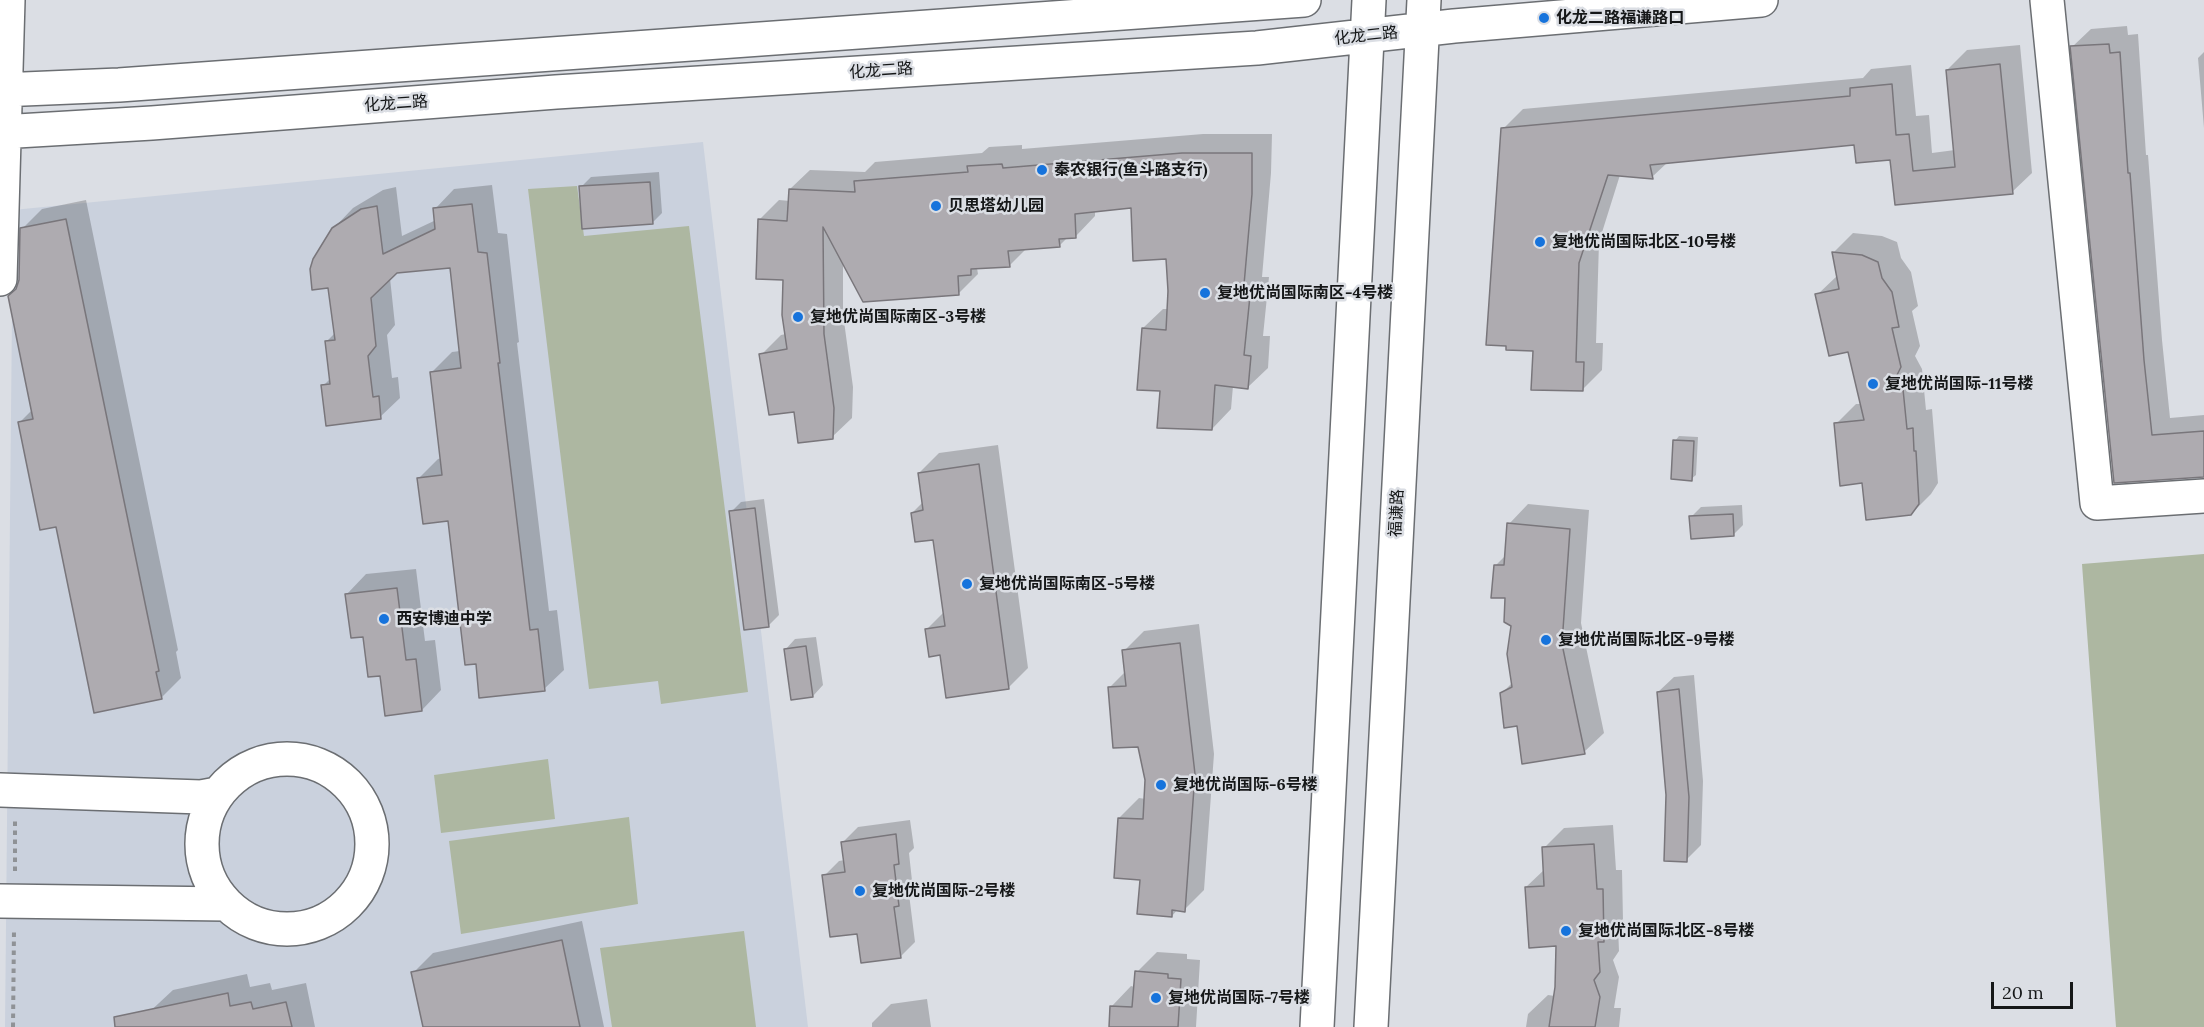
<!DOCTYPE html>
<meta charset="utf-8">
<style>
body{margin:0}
#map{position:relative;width:2204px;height:1027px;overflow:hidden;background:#dbdee4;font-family:Lora,serif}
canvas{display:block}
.scale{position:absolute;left:1991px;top:982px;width:82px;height:27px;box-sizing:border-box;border:3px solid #151718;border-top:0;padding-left:8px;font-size:18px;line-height:21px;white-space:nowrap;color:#151718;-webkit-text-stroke:4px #dbdee4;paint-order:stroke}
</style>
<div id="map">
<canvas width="2204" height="1027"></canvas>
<div class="scale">20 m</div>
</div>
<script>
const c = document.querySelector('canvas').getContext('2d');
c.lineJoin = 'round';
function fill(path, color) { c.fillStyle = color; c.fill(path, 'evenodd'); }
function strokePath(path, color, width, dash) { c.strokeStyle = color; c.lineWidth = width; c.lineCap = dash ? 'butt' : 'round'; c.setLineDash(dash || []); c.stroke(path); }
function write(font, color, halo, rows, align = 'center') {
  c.font = font + ' Lora,"Noto Sans SC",serif'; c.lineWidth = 5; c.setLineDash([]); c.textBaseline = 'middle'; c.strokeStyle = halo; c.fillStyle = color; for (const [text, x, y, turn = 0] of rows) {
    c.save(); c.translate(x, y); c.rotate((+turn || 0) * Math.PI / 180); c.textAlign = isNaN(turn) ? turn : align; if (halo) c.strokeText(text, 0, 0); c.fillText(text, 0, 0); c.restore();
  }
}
const built = new Path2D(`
 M 703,142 L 808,1027 L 5,1027 L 13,210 Z`);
const green = new Path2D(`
 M 577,186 L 584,236 L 689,226 L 748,692 L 661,704 L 658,681 L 589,689 L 528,189 Z
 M 2204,554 L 2204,1027 L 2116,1027 L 2082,564 Z
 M 548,759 L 555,819 L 441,833 L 434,775 Z
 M 629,817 L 638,904 L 461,934 L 449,841 Z
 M 744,931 L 756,1027 L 612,1027 L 600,948 Z`);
const shadow = new Path2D(`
 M 2127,26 L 2128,35 L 2138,34 L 2146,155 L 2148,155 L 2162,340 L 2170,418 L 2204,415 L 2204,476 L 2115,482 L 2072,47 L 2091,29 Z
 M 2020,45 L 2032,173 L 2012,192 L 1896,204 L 1892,158 L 1855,143 L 1668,162 L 1652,177 L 1620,175 L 1599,242 L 1596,343 L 1603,343 L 1602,370 L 1582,390 L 1535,350 L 1503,129 L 1523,109 L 1863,78 L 1871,69 L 1911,65 L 1916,116 L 1929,115 L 1932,153 L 1955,150 L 1947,70 L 1967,50 Z
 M 2204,52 L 2204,128 L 2198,58 Z
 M 1203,134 L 1272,134 L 1271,173 L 1262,277 L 1269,277 L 1263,336 L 1270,336 L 1268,368 L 1248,387 L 1233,386 L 1231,409 L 1212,429 L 1161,390 L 1143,328 L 1163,309 L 1168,309 L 1167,257 L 1132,206 L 1095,210 L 1095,216 L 1076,236 L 1068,237 L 1059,246 L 1027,248 L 1009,266 L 977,268 L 978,274 L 958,294 L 843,261 L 843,314 L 853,387 L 852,418 L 832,437 L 796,410 L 761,355 L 781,335 L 786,334 L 785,278 L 759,220 L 779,200 L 790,201 L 790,189 L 810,170 L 865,172 L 875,162 L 982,153 L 989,147 L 1022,145 L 1022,149 Z
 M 659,172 L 662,213 L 652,223 L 581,187 L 591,177 Z
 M 492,185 L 498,233 L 507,234 L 519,342 L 517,343 L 549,611 L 557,610 L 564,670 L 544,689 L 477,663 L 449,520 L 418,479 L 438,459 L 442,458 L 432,372 L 452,352 L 460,351 L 451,267 L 396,272 L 390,278 L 395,325 L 387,335 L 392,378 L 398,377 L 400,398 L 380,417 L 323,386 L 331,378 L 326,342 L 336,332 L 333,229 L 353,208 L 383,190 L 396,187 L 402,236 L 436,220 L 435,209 L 454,189 Z
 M 86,200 L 178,650 L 176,652 L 181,678 L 161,698 L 57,525 L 19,423 L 33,409 L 17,288 L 20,280 L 22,229 L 42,209 Z
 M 1853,233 L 1882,236 L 1897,242 L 1901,258 L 1911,272 L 1918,306 L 1912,311 L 1920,346 L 1915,356 L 1922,369 L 1926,410 L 1932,409 L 1938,483 L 1931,494 L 1911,514 L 1863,482 L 1836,424 L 1856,404 L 1862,404 L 1849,350 L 1817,295 L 1838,275 L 1833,253 Z
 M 1679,436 L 1698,437 L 1696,475 L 1691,479 L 1675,441 Z
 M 998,445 L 1028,668 L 1008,688 L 942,654 L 927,629 L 944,612 L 934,538 L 912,513 L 923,502 L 919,473 L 939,453 Z
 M 764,499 L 779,615 L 769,625 L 731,512 L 741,502 Z
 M 1528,504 L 1589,510 L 1581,623 L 1604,733 L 1584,752 L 1501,694 L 1513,682 L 1513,625 L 1507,597 L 1496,565 L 1506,555 L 1509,524 Z
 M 1742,505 L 1743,525 L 1733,535 L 1691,517 L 1701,507 Z
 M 416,569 L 425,641 L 435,640 L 441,690 L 422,710 L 381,675 L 347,594 L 366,574 Z
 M 1199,624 L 1214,754 L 1204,890 L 1184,910 L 1178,909 L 1172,916 L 1142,878 L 1119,818 L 1139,798 L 1146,799 L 1147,780 L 1140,745 L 1110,687 L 1126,671 L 1124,651 L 1144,631 Z
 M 816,637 L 823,685 L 813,696 L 785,650 L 795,639 Z
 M 1694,675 L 1703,781 L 1701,845 L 1686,860 L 1668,795 L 1658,692 L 1674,677 Z
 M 910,820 L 914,848 L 909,853 L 913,890 L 909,894 L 915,942 L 900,957 L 859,932 L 824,876 L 839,861 L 845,860 L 843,842 L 858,827 Z
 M 1613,825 L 1616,870 L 1622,870 L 1623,921 L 1618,927 L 1619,951 L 1613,960 L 1619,977 L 1614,1008 L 1621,1008 L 1619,1027 L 1526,1027 L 1528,1014 L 1548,995 L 1555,996 L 1557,945 L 1526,887 L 1545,869 L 1544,848 L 1564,828 Z
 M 582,921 L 604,1027 L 424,1027 L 413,973 L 433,953 Z
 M 1157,952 L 1187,954 L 1187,959 L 1200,960 L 1196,1027 L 1110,1027 L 1112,1006 L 1131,986 L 1135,987 L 1137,972 Z
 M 247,974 L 250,987 L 270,983 L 272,990 L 306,983 L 315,1027 L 115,1027 L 145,1016 L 173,990 Z
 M 927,999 L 931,1027 L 872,1027 L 872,1023 L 891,1004 Z`);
const building = new Path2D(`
 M 2109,44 L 2110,53 L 2120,52 L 2128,173 L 2130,173 L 2144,360 L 2152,435 L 2204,431 L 2204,477 L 2114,483 L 2070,46 Z
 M 2000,64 L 2013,194 L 1895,205 L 1890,160 L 1856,163 L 1854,145 L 1650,165 L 1653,179 L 1608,175 L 1579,263 L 1576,362 L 1584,362 L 1583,391 L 1531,390 L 1533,351 L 1506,350 L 1506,346 L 1486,345 L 1501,128 L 1850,96 L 1850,88 L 1892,84 L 1896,135 L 1909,134 L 1913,171 L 1955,167 L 1946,70 Z
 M 1182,153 L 1252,153 L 1252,194 L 1243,296 L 1250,296 L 1244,355 L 1251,356 L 1248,389 L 1215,385 L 1212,430 L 1157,428 L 1160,391 L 1137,390 L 1142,328 L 1166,330 L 1168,291 L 1166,259 L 1133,261 L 1131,208 L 1075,214 L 1076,238 L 1059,239 L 1060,247 L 1008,251 L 1010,267 L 971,269 L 971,275 L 958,276 L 959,295 L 863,302 L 823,227 L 824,334 L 834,408 L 833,439 L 798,443 L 794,412 L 769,415 L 759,354 L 787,349 L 782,315 L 783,280 L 756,279 L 758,219 L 787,221 L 789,189 L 855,192 L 854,181 L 968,172 L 967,166 L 1002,164 L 1003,168 Z
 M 650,182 L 653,224 L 582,229 L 579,186 Z
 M 472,204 L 478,252 L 487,253 L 500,363 L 498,363 L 530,630 L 538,629 L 545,691 L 479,698 L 476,664 L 465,665 L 448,521 L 423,524 L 417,478 L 442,475 L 430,372 L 461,368 L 450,268 L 397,273 L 371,298 L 376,346 L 368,356 L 373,397 L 379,396 L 381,419 L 326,426 L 321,385 L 330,384 L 325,341 L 335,340 L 328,288 L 312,290 L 310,269 L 313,259 L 332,228 L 361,209 L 377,206 L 383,254 L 435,229 L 433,208 Z
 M 66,219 L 159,671 L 156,672 L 162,699 L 94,713 L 56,527 L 40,530 L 18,422 L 33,419 L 8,296 L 16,289 L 19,280 L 20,228 Z
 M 1832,252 L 1862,255 L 1878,262 L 1882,278 L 1892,292 L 1899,327 L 1892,328 L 1901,367 L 1896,377 L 1903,389 L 1907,429 L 1913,428 L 1914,451 L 1916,451 L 1919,504 L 1911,515 L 1866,520 L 1862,483 L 1840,486 L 1834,423 L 1864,420 L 1848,352 L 1829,356 L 1815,294 L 1839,289 Z
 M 1673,440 L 1694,441 L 1692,481 L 1671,479 Z
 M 979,464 L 1009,689 L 946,698 L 940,655 L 929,657 L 925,629 L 945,626 L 933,540 L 915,542 L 911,513 L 923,510 L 918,473 Z
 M 755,508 L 769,627 L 744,630 L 729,511 Z
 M 1733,514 L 1734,536 L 1691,539 L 1689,516 Z
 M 1507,523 L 1570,529 L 1562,644 L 1585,754 L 1522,764 L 1517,726 L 1504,728 L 1500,693 L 1512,687 L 1507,654 L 1511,626 L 1504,622 L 1505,598 L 1491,598 L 1494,565 L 1504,565 Z
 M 397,588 L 406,660 L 416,659 L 422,711 L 385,716 L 380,676 L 368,677 L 363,637 L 351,638 L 345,594 Z
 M 1180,643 L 1195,774 L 1185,912 L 1172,910 L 1172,917 L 1137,914 L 1140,880 L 1114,878 L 1118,818 L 1143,819 L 1145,780 L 1138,747 L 1113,748 L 1108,687 L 1126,686 L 1122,650 Z
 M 806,646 L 813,697 L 791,700 L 784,649 Z
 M 1679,689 L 1689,797 L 1687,862 L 1664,861 L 1666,795 L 1657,692 Z
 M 896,834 L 899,864 L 894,865 L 899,906 L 894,907 L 901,958 L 861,963 L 857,934 L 830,937 L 822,875 L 845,872 L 841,842 Z
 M 1594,844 L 1597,889 L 1603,889 L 1604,942 L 1598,942 L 1600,972 L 1594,980 L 1600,997 L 1595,1027 L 1549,1027 L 1555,987 L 1556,946 L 1529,948 L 1525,887 L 1544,886 L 1542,847 Z
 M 562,940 L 580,1027 L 423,1027 L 411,972 Z
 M 1135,971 L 1168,974 L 1168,978 L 1181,979 L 1178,1027 L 1109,1027 L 1110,1006 L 1132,1007 Z
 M 228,993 L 230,1006 L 251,1002 L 253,1009 L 286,1002 L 292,1027 L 115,1027 L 114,1017 Z`);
const path = new Path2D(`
 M 15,871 L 15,819
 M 13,1027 L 14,930`);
const minor = new Path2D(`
 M 2047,0 L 2097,503 L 2204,496
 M 0,90 L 119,85 L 1304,0
 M 0,132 L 152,123 L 556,92 L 1257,48 L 1454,26 L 1761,0
 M 0,279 L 8,0
 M202 844a85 85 0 1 1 170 0a85 85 0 1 1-170 0Z
 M 0,790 L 201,797 L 217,794
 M 0,901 L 226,904
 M 1317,1027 L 1369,0
 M 1371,1027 L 1424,0`);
const markers = [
 [1544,18,6,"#1673dc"],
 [1042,170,6,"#1673dc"],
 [936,206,6,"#1673dc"],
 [1540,242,6,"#1673dc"],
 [1205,293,6,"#1673dc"],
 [798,317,6,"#1673dc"],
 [1873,384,6,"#1673dc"],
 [967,584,6,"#1673dc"],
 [384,619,6,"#1673dc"],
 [1546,640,6,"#1673dc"],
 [1161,785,6,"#1673dc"],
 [860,891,6,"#1673dc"],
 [1566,931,6,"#1673dc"],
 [1156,998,6,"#1673dc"]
];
const poiNames = [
 ["化龙二路福谦路口",1556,18],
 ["秦农银行(鱼斗路支行)",1054,170],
 ["贝思塔幼儿园",948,206],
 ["复地优尚国际北区-10号楼",1552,242],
 ["复地优尚国际南区-4号楼",1217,293],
 ["复地优尚国际南区-3号楼",810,317],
 ["复地优尚国际-11号楼",1885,384],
 ["复地优尚国际南区-5号楼",979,584],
 ["西安博迪中学",396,619],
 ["复地优尚国际北区-9号楼",1558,640],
 ["复地优尚国际-6号楼",1173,785],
 ["复地优尚国际-2号楼",872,891],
 ["复地优尚国际北区-8号楼",1578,931],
 ["复地优尚国际-7号楼",1168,998]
];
const streetNames = [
 ["化龙二路",1366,36,-6],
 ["化龙二路",881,71,-4],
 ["化龙二路",396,104,-4],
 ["福谦路",1397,513,-87]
];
fill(built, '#cad1dd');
fill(green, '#adb7a1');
fill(shadow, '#0003');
fill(building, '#aeabb0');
strokePath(building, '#79767b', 1.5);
strokePath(minor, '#6b6e72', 36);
strokePath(path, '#8f9296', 4, [4.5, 4.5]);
strokePath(minor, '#fff', 33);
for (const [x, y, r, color] of markers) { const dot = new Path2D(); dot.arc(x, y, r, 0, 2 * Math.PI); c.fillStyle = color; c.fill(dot); strokePath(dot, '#dbdee4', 2); }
write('bold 16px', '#151718', '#dbdee4', poiNames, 'left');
write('16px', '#151718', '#dbdee4', streetNames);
</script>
